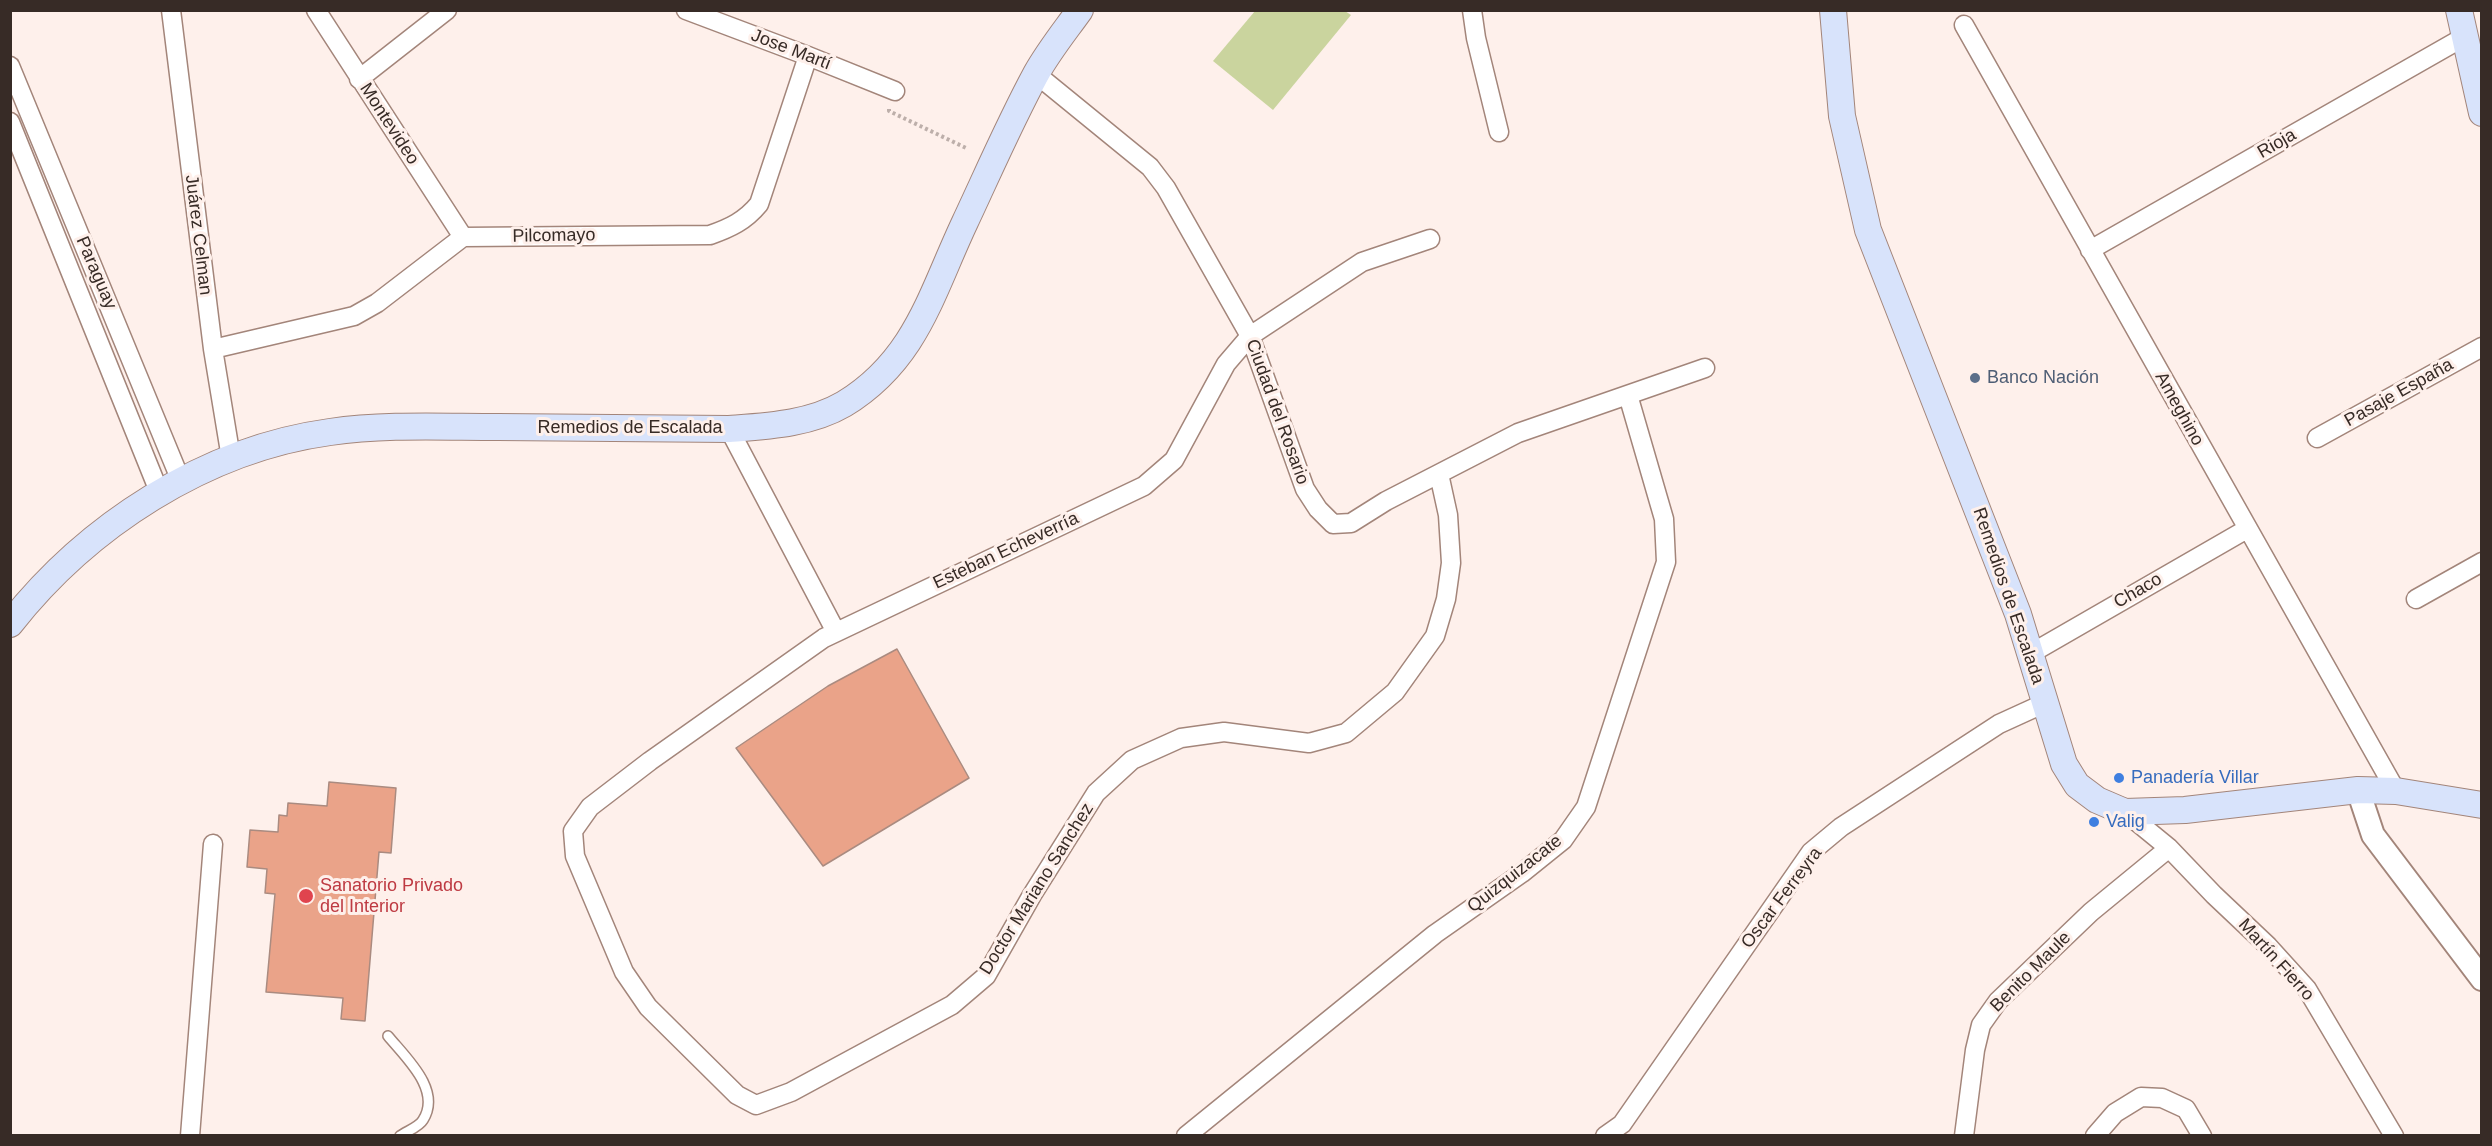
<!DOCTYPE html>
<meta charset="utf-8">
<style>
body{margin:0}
#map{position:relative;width:2492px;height:1146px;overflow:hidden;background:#fef0eb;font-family:Helvetica,sans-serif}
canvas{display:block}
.frame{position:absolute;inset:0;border:12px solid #372b26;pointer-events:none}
</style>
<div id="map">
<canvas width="2492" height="1146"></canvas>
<div class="frame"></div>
</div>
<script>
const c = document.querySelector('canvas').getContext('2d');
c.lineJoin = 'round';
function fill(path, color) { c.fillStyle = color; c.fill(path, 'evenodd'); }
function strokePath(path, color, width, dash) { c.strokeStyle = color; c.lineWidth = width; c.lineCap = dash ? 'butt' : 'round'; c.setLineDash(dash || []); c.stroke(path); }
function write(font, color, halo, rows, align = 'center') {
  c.font = font + ' Helvetica,sans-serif'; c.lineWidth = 6; c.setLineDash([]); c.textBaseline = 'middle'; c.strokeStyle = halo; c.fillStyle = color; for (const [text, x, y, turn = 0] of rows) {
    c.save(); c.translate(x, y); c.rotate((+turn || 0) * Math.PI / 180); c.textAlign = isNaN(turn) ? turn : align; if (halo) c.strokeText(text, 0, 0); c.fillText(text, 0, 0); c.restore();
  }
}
const green = new Path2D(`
 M 1255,11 L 1345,11 L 1351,15 L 1273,110 L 1213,61 Z`);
const building = new Path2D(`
 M 897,649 L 969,778 L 823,866 L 736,748 L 828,686 Z
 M 329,782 L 396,788 L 391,853 L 379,852 L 365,1021 L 341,1019 L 343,998 L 266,992 L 275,894 L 265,893 L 267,869 L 247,867 L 250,830 L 278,832 L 279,815 L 287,816 L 288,803 L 327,806 Z`);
const path = new Path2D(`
 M 889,109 L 889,111 L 966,148`);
const service = new Path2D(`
 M 388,1036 C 406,1058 442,1090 423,1120 C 419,1127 407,1131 400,1136`);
const minor = new Path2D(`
 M 171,10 L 213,349 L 231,458
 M 316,10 L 463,237
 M 686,10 L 808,56 L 895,91
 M 1472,10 L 1476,38 L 1499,132
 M 1964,25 L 2396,791
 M 10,66 L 181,481
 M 1036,74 L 1150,167 L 1166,188 L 1250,336 L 1305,489 L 1318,509 L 1333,524 L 1351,523 L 1386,501 L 1518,433 L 1705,368
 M 359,79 L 447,10
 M 10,122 L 160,494
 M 1430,239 L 1362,262 L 1250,336 L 1226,364 L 1174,460 L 1144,486 L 824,638 L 650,761 L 590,807 L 573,831 L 575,856 L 624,972 L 648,1007 L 737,1095 L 756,1105 L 791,1092 L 952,1005 L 986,976 L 1032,895 L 1096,793 L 1132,760 L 1181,738 L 1224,732 L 1309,743 L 1346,733 L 1395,692 L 1435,636 L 1446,599 L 1451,563 L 1448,515 L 1439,474
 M 2090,250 L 2464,37
 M 213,349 L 354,316 L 377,303 L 463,237 L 710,235 C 730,228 745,221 759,204 L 808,56
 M 729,429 L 836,632
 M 2317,438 L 2482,347
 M 2416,599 L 2482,562
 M 2030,654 L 2247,529
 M 2125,812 L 2169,848 L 2214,895 L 2268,946 L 2307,989 L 2394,1136
 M 190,1136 L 213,844
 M 1186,1136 L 1435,934 L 1522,873 L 1563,840 L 1586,807 L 1666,562 L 1664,519 L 1628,395
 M 1605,1136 L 1622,1124 L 1811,852 L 1841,827 L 1999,724 L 2045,703
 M 1964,1136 L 1975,1050 L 1981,1025 L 1998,1001 L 2091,912 L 2169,848
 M 2095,1136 L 2115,1113 L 2141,1097 L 2162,1098 L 2186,1109 L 2202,1136`);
const tertiary = new Path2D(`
 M 2358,790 L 2373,835 L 2482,979`);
const secondary = new Path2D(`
 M 1833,10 L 1842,116 L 1868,230 L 2018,614 L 2064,764 L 2077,785 L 2097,800 L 2125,812 L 2185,810 L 2358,790 L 2396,791 L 2482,805
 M 2459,10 L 2482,113
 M 10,624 C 87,526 205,449 330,432 C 385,424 442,427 498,427 C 575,428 652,429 729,429 C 768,426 810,424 844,404 C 916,360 931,294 965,222 C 988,173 1010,122 1036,74 C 1048,52 1065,31 1080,10`);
const markers = [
 [1975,378,6,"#5c6f8a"],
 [2119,778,6,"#3f7fe0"],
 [2094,822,6,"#3f7fe0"],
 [306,896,8,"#e0444e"]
];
const streetNames = [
 ["Jose Martí",791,50,21],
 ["Montevideo",389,124,57],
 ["Rioja",2277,144,-30],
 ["Juárez Celman",198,235,83],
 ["Pilcomayo",554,236,-1],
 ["Paraguay",96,273,67],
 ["Pasaje España",2399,393,-29],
 ["Ameghino",2179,409,61],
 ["Ciudad del Rosario",1277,412,70],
 ["Remedios de Escalada",630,428],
 ["Esteban Echeverría",1006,551,-25],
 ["Chaco",2138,591,-30],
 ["Remedios de Escalada",2008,596,71],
 ["Quizquizacate",1515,874,-38],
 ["Doctor Mariano Sanchez",1037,889,-58],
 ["Oscar Ferreyra",1782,898,-53],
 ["Martín Fierro",2276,960,48],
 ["Benito Maule",2031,972,-45]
];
const serviceNames = [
 ["Banco Nación",1987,378]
];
const shopNames = [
 ["Panadería Villar",2131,778],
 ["Valig",2106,822]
];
const healthNames = [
 ["Sanatorio Privado",320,886],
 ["del Interior",320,907]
];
fill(green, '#cad49e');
fill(building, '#eaa389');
strokePath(building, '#aa8b80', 1.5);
strokePath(service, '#a3857a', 12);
strokePath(minor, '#a3857a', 21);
strokePath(tertiary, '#a3857a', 26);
strokePath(secondary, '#a3857a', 28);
strokePath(path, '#bdafaa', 4, [3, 3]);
strokePath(service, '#fff', 9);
strokePath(minor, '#fff', 18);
strokePath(tertiary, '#fff', 22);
strokePath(secondary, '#d8e3fb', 26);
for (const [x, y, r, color] of markers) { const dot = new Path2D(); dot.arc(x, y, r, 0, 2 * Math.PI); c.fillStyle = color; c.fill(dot); strokePath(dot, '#fef0eb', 2); }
write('18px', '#372b26', '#fef0eb', streetNames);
write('18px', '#4e5e75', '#fef0eb', serviceNames, 'left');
write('18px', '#366cbe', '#fef0eb', shopNames, 'left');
write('18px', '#be3a42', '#fef0eb', healthNames, 'left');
</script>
